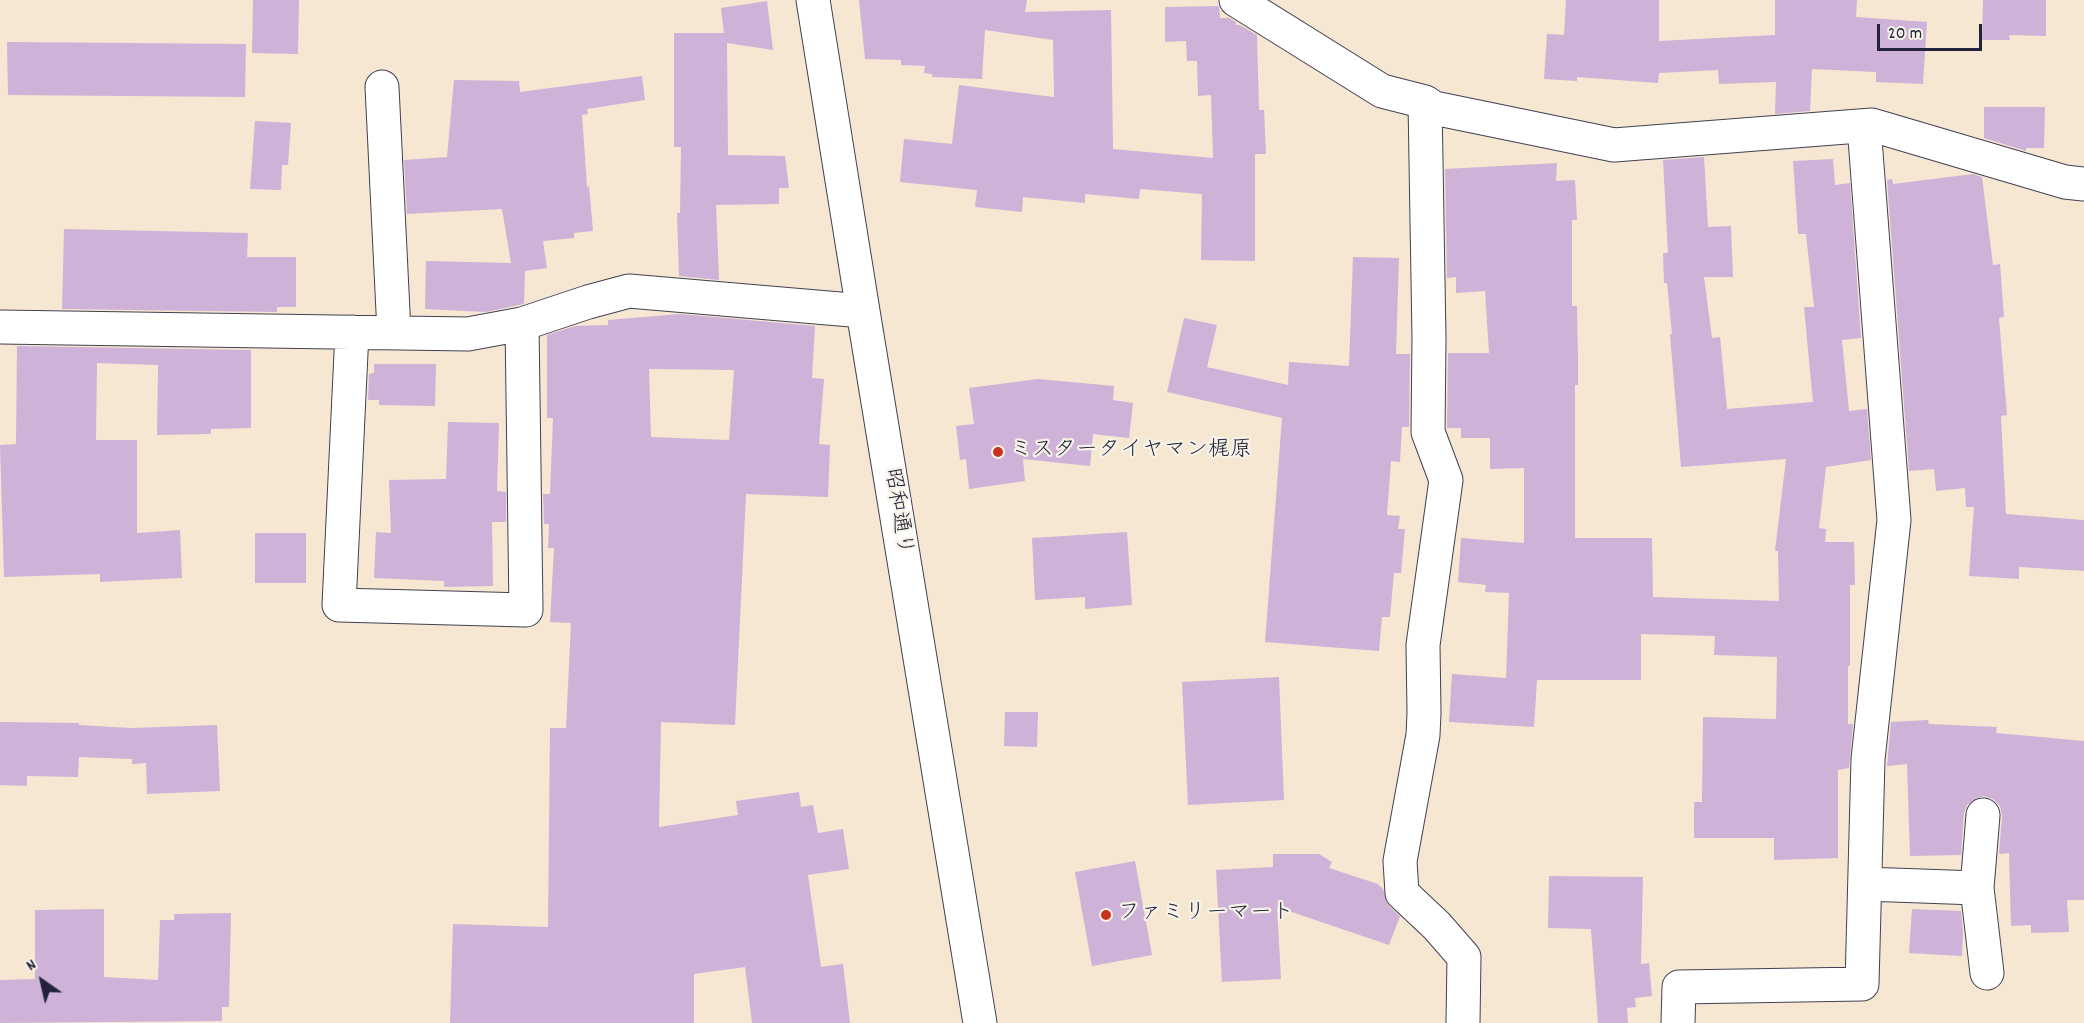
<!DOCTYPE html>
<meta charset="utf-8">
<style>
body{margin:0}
#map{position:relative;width:2084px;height:1023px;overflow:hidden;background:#f5e7d2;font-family:Dekko,sans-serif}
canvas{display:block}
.north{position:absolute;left:12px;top:951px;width:60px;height:60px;-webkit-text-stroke:4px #f7f3e8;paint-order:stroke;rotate:326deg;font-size:16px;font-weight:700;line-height:24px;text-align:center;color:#22223b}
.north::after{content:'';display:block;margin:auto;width:21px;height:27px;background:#22223b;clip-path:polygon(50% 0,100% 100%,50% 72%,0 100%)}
.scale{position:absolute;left:1877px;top:24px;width:105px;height:27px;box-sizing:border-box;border:3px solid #22223b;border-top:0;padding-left:8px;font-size:18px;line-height:21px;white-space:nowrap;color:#22223b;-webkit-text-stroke:4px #f7f3e8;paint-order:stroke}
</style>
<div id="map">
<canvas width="2084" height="1023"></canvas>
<div class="north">N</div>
<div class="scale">20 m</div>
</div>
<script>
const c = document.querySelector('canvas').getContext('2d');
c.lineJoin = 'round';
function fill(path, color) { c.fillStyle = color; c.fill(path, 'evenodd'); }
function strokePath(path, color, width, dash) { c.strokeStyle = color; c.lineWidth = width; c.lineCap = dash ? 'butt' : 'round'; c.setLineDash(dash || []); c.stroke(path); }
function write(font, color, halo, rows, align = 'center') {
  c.font = font + ' Dekko,"Klee One",sans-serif'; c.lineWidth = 4.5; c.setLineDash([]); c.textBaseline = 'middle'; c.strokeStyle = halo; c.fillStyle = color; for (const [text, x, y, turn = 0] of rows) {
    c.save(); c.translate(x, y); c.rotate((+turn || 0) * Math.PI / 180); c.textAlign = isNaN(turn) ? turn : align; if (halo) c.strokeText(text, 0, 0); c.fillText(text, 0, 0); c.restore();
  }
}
const building = new Path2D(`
 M 253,0 L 299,0 L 298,54 L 252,53 Z
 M 859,0 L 1027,0 L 1025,12 L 1111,10 L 1113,149 L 1213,158 L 1211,95 L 1198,96 L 1197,61 L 1187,61 L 1186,41 L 1165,42 L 1165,7 L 1219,6 L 1220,18 L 1229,18 L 1236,22 L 1236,25 L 1240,25 L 1257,35 L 1259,110 L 1264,110 L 1266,154 L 1255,154 L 1255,261 L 1201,260 L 1202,194 L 1140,189 L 1139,199 L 1085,194 L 1085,203 L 1023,197 L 1022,212 L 975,207 L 977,190 L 900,182 L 904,139 L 952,144 L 959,85 L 1054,97 L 1053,40 L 985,30 L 982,79 L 932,77 L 932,74 L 924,73 L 925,66 L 901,65 L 901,60 L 865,59 Z
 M 1566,0 L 1659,0 L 1659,41 L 1775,35 L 1775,0 L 1857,0 L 1856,17 L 1927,22 L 1923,84 L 1876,82 L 1876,72 L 1812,69 L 1810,111 L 1775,114 L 1776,82 L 1719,84 L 1718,70 L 1659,73 L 1658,83 L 1577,77 L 1577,81 L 1544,79 L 1547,34 L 1564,35 Z
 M 1983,0 L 2046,0 L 2046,36 L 2009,35 L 2010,40 L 1982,40 Z
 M 767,1 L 773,50 L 727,43 L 728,155 L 785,156 L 789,188 L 779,188 L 779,204 L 716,205 L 719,280 L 679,276 L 677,213 L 680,213 L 681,147 L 674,147 L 674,33 L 724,33 L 721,8 Z
 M 7,42 L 246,44 L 245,97 L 8,95 Z
 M 642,76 L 645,100 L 587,109 L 588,114 L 582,115 L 587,187 L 589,186 L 593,231 L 574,233 L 574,238 L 543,241 L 547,268 L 525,271 L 524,304 L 486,312 L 425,309 L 426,261 L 511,263 L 502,209 L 407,214 L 404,160 L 447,157 L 454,80 L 519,81 L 520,92 Z
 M 1984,107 L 2045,107 L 2044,148 L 2026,148 L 2026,151 L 1984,138 Z
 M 255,121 L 291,123 L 288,165 L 282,165 L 281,190 L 250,189 Z
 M 1704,157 L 1708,227 L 1731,226 L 1733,277 L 1704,277 L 1712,338 L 1720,337 L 1727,409 L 1813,402 L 1804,307 L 1814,307 L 1806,234 L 1798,234 L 1793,161 L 1833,159 L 1835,185 L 1850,183 L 1861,338 L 1842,340 L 1849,411 L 1867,409 L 1871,460 L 1826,467 L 1819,528 L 1826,529 L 1825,542 L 1854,542 L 1855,585 L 1850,585 L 1850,666 L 1848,666 L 1848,724 L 1853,724 L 1849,768 L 1838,770 L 1838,858 L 1774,860 L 1774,838 L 1694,838 L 1694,802 L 1702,802 L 1703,717 L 1776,719 L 1777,657 L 1714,655 L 1715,636 L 1641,634 L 1641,680 L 1537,680 L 1534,727 L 1449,722 L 1452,674 L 1506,678 L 1509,593 L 1485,592 L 1486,585 L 1458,582 L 1461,538 L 1524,543 L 1524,468 L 1490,469 L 1490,438 L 1461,438 L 1461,428 L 1447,428 L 1448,353 L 1489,353 L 1485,291 L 1456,293 L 1456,277 L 1447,278 L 1445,169 L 1557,163 L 1556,181 L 1575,180 L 1577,220 L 1572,220 L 1572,306 L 1577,306 L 1578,361 L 1578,385 L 1575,385 L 1575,538 L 1652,538 L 1653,597 L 1779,601 L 1778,551 L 1775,551 L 1786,459 L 1681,467 L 1670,334 L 1672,334 L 1667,283 L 1664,283 L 1663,253 L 1668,253 L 1663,160 Z
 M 1973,174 L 1982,177 L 1993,265 L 2000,264 L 2004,317 L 1999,318 L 2007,415 L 2001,416 L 2006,514 L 2084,520 L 2084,571 L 2019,567 L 2019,579 L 1969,576 L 1974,507 L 1966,507 L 1965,488 L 1936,491 L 1934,469 L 1909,471 L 1887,180 L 1892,179 L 1893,184 Z
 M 64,229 L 248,233 L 247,257 L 296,257 L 296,307 L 277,307 L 277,312 L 62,309 Z
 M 1353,257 L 1399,258 L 1396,354 L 1410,354 L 1409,427 L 1402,427 L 1400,462 L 1391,461 L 1387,515 L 1400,516 L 1398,529 L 1405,529 L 1401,573 L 1394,573 L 1390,617 L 1382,617 L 1379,651 L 1265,642 L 1282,418 L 1167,392 L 1184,318 L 1217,325 L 1207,367 L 1288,385 L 1289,362 L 1349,366 Z
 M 680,314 L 815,326 L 812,378 L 824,379 L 819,444 L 830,445 L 828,497 L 746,494 L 735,725 L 661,722 L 659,827 L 738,815 L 736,801 L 799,792 L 801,807 L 813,805 L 818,833 L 843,829 L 849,869 L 808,875 L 821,967 L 843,964 L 850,1023 L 752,1023 L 745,967 L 694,974 L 694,1023 L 450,1023 L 453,924 L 548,927 L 550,728 L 566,728 L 571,623 L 550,622 L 554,548 L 548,548 L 549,524 L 544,524 L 543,494 L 550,494 L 553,418 L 547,418 L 547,335 L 575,326 L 608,325 L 608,320 ZM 649,369 L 734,370 L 729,440 L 651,437 Z
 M 17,346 L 251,350 L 251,428 L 211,429 L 211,434 L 157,435 L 158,365 L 97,363 L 96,440 L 137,440 L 137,533 L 180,530 L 182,578 L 100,582 L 100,574 L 4,577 L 0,445 L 16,444 Z
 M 374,364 L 436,364 L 435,406 L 379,405 L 379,400 L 368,400 L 369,374 L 374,373 Z
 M 1038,379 L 1114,386 L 1113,400 L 1133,403 L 1129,438 L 1093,434 L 1090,466 L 1023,459 L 1025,481 L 969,489 L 966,459 L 960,460 L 956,426 L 974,424 L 969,388 Z
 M 448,422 L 499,423 L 497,491 L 506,492 L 506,522 L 492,522 L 493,586 L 444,587 L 444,581 L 374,578 L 376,532 L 391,533 L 389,480 L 446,479 Z
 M 1127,532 L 1132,605 L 1085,609 L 1085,597 L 1035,600 L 1032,538 Z
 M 255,533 L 306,533 L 306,583 L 255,583 Z
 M 1279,677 L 1284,800 L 1188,805 L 1182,682 Z
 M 1005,712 L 1038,712 L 1037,747 L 1004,746 Z
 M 1928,720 L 1929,724 L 1997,727 L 1996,733 L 2084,741 L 2084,900 L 2067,900 L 2069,932 L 2031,933 L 2031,925 L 2011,926 L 2009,853 L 1999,854 L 2002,816 L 2000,806 L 1993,799 L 1984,796 L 1976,798 L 1967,805 L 1964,813 L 1961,855 L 1910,856 L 1907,764 L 1887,766 L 1891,722 Z
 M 0,722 L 79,723 L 79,725 L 131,728 L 217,725 L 220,791 L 147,794 L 146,763 L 132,764 L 132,759 L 79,757 L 78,777 L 27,776 L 27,786 L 0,785 Z
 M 1273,854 L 1319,854 L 1332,862 L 1329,868 L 1378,884 L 1383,889 L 1389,906 L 1400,916 L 1389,945 L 1277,907 L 1281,979 L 1222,982 L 1216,870 L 1273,867 Z
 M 1135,861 L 1152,955 L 1092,966 L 1075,872 Z
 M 1549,876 L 1643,877 L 1641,964 L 1649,963 L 1652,996 L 1635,998 L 1636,1007 L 1627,1008 L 1628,1023 L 1598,1023 L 1591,929 L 1548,928 Z
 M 104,909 L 104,977 L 158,980 L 160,920 L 174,920 L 174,914 L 231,913 L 229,1007 L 222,1007 L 222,1021 L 0,1023 L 0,980 L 35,979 L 35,910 Z
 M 1912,909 L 1961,911 L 1963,933 L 1962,956 L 1909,953 Z`);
const minor = new Path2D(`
 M 813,0 L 863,311 L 980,1023
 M 1236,0 L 1382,91 L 1425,102 L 1434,108 L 1614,145 L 1872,125 L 2065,182 L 2084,184
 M 382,87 L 394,332
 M 1425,102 L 1429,339 L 1428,432 L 1446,480 L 1423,645 L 1424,713 L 1423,735 L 1400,861 L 1402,893 L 1437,926 L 1464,957 L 1463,1023
 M 0,327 L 468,334 L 522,324 L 588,302 L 629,291 L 863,311
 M 352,332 L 339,605 L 526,610 L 522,324
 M 1983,815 L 1977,888 L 1987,973
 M 1865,884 L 1977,888
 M 1678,1023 L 1679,987 L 1862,984 L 1868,759 L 1894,520 L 1864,126`);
const markers = [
 [998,452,6,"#c8321e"],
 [1106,915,6,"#c8321e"]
];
const poiNames = [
 ["ミスタータイヤマン梶原",1010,452],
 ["ファミリーマート",1118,915]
];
const streetNames = [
 ["昭和通り",896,512,81]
];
fill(building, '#ceb2d8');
strokePath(minor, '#424052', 35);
strokePath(minor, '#fff', 33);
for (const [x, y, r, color] of markers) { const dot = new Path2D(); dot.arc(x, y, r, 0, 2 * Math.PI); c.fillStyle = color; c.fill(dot); strokePath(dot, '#f7f3e8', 2); }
write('22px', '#22223b', '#f7f3e8', poiNames, 'left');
write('22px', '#22223b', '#f7f3e8', streetNames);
</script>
